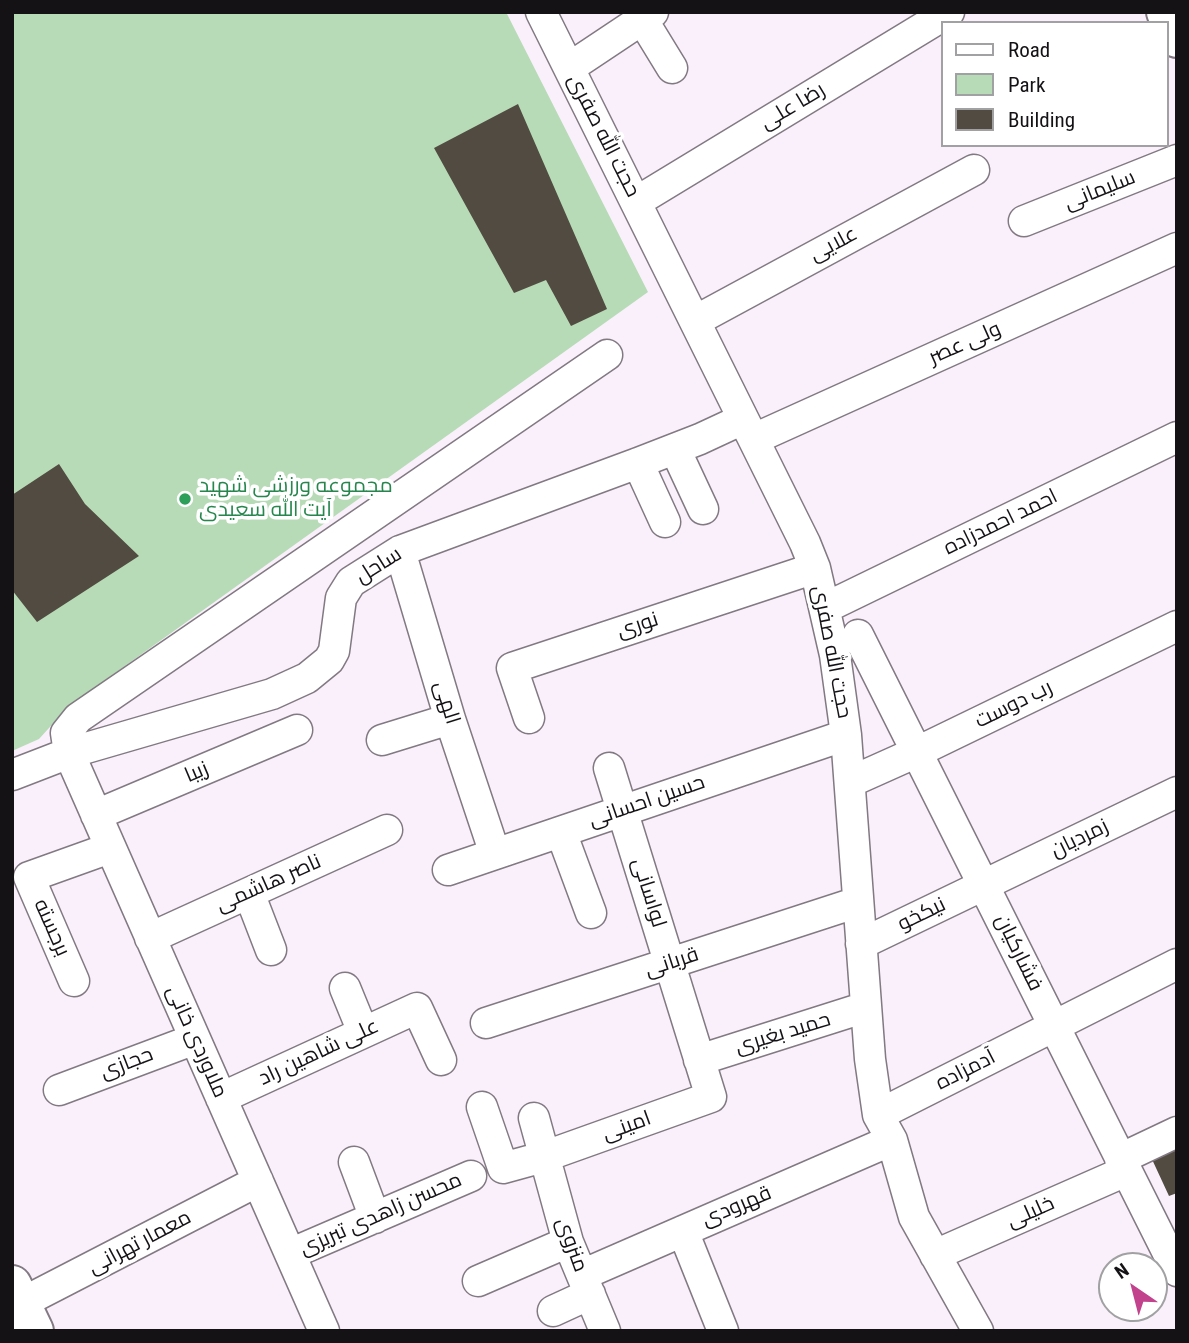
<!DOCTYPE html>
<meta charset="utf-8">
<style>
body{margin:0}
#map{position:relative;width:1189px;height:1343px;overflow:hidden;background:#f9f0fb;font-family:"Roboto Condensed",sans-serif}
canvas{display:block}
.frame{position:absolute;inset:0;border:14px solid #151216;pointer-events:none}
.legend{position:absolute;left:941px;top:21px;width:228px;height:126px;box-sizing:border-box;background:#fff;border:2px solid #a1a0a2;margin:0;padding:9px 12px;list-style:none;font-size:21px;color:#151216}
.legend li{display:flex;align-items:center;gap:14px;height:35px}
.legend b{width:35px;border:2px solid #a1a0a2}
.north{position:absolute;left:1098px;top:1252px;width:70px;height:70px;box-sizing:border-box;background:#fff;border:2px solid #a1a0a2;border-radius:50%;rotate:325deg;font-size:19px;font-weight:700;line-height:28px;text-align:center;color:#151216}
.north::after{content:'';display:block;margin:auto;width:24px;height:32px;background:#c2428d;clip-path:polygon(50% 0,100% 100%,50% 72%,0 100%)}
</style>
<div id="map">
<canvas width="1189" height="1343"></canvas>
<div class="frame"></div>
<ul class="legend">
<li><b style="height:9px;background:#fff"></b>Road</li>
<li><b style="height:19px;background:#b7dbb6"></b>Park</li>
<li><b style="height:19px;background:#524b41"></b>Building</li>
</ul>
<div class="north">N</div>
</div>
<script>
const c = document.querySelector('canvas').getContext('2d');
c.lineJoin = 'round';
function fill(path, color) { c.fillStyle = color; c.fill(path, 'evenodd'); }
function strokePath(path, color, width, dash) { c.strokeStyle = color; c.lineWidth = width; c.lineCap = dash ? 'butt' : 'round'; c.setLineDash(dash || []); c.stroke(path); }
function write(font, color, halo, rows, align = 'center') {
  c.font = font + ' "Roboto Condensed",Cairo,sans-serif'; c.lineWidth = 7; c.setLineDash([]); c.textBaseline = 'middle'; c.strokeStyle = halo; c.fillStyle = color; for (const [text, x, y, turn = 0] of rows) {
    c.save(); c.translate(x, y); c.rotate((+turn || 0) * Math.PI / 180); c.textAlign = isNaN(turn) ? turn : align; if (halo) c.strokeText(text, 0, 0); c.fillText(text, 0, 0); c.restore();
  }
}
const green = new Path2D(`
 M 12,12 L 506,12 L 648,292 L 69,706 L 39,739 L 12,751 Z`);
const building = new Path2D(`
 M 518,104 L 607,309 L 571,326 L 546,280 L 514,293 L 434,148 Z
 M 59,464 L 85,504 L 139,556 L 37,622 L 12,590 L 12,495 Z
 M 1177,1142 L 1177,1193 L 1169,1196 L 1150,1155 Z`);
const street = new Path2D(`
 M 541,12 L 805,543 L 815,568 L 835,655 L 846,735 L 870,1059 L 878,1115 L 892,1140 L 914,1217 L 978,1331
 M 642,19 L 672,68
 M 569,68 L 653,12
 M 636,202 L 949,12
 M 1024,221 L 1177,160
 M 695,321 L 974,170
 M 754,439 L 1177,248
 M 675,449 L 703,509
 M 638,463 L 665,522
 M 400,551 L 450,719 L 495,854
 M 825,608 L 1177,437
 M 858,635 L 1177,1271
 M 529,718 L 512,668 L 815,568
 M 382,740 L 450,719
 M 12,775 L 69,753 L 272,694 L 307,678 L 329,660 L 334,651 L 341,598 L 351,582 L 400,551 L 638,463 L 700,439 L 743,419
 M 850,782 L 917,752 L 1177,626
 M 96,815 L 297,730
 M 561,832 L 591,913
 M 448,870 L 846,735
 M 249,893 L 271,950
 M 150,938 L 387,830
 M 861,944 L 1177,792
 M 74,981 L 29,877 L 110,848
 M 345,988 L 363,1032
 M 486,1023 L 858,902
 M 699,1060 L 866,1007
 M 59,1090 L 195,1039
 M 221,1098 L 417,1008 L 441,1060
 M 482,1107 L 503,1168 L 543,1157 L 711,1097 L 609,768
 M 878,1115 L 1177,964
 M 534,1118 L 568,1242 L 605,1331
 M 1120,1159 L 1177,1132
 M 354,1162 L 375,1218
 M 683,1231 L 723,1331
 M 290,1254 L 471,1176
 M 935,1255 L 1126,1171
 M 582,1275 L 892,1140
 M 478,1281 L 568,1242
 M 12,1308 L 258,1181
 M 553,1311 L 590,1294
 M 324,1331 L 69,753 L 66,733 L 78,718 L 607,355`);
const secondary = new Path2D(`
 M 1166,12 L 1177,38
 M 12,1285 L 34,1331`);
const markers = [
 [185,499,7,"#2e9e5b"]
];
const streetNames = [
 ["رضا علی",793,107,-31],
 ["حجت الله صفری",603,136,63],
 ["سلیمانی",1100,191,-22],
 ["علایی",834,245,-28],
 ["ولی عصر",965,344,-24],
 ["احمد احمدزاده",1001,523,-26],
 ["ساحل",379,566,-32],
 ["نوری",638,626,-18],
 ["حجت الله صفری",831,652,79],
 ["الهی",446,703,73],
 ["رب دوست",1014,705,-26],
 ["زیبا",197,773,-23],
 ["حسین احسانی",647,802,-19],
 ["زمردیان",1080,839,-26],
 ["ناصر هاشمی",269,884,-24],
 ["لواسانی",648,893,73],
 ["نیکخو",922,915,-26],
 ["برجسته",51,928,66],
 ["فشارکیان",1018,953,64],
 ["قربانی",672,963,-18],
 ["حمید بغیری",783,1034,-17],
 ["ملاوردی خانی",196,1042,66],
 ["علی شاهین راد",319,1053,-25],
 ["حجازی",127,1064,-21],
 ["آدمزاده",966,1071,-27],
 ["امینی",627,1127,-20],
 ["قهرودی",737,1207,-23],
 ["خلیلی",1031,1213,-24],
 ["محسن زاهدی تبریزی",381,1215,-24],
 ["معمار تهرانی",140,1243,-28],
 ["منزوی",571,1245,70]
];
const leisureNames = [
 ["مجموعه ورزشی شهید",199,487],
 ["آیت‌ الله سعیدی",199,511]
];
fill(green, '#b7dbb6');
fill(building, '#524b41');
strokePath(street, '#827983', 33);
strokePath(secondary, '#827983', 42);
strokePath(street, '#fff', 30);
strokePath(secondary, '#fff', 38);
for (const [x, y, r, color] of markers) { const dot = new Path2D(); dot.arc(x, y, r, 0, 2 * Math.PI); c.fillStyle = color; c.fill(dot); strokePath(dot, '#fff', 2.5); }
write('21px', '#151216', '#fff', streetNames);
write('21px', '#27864d', '#fff', leisureNames, 'left');
</script>
